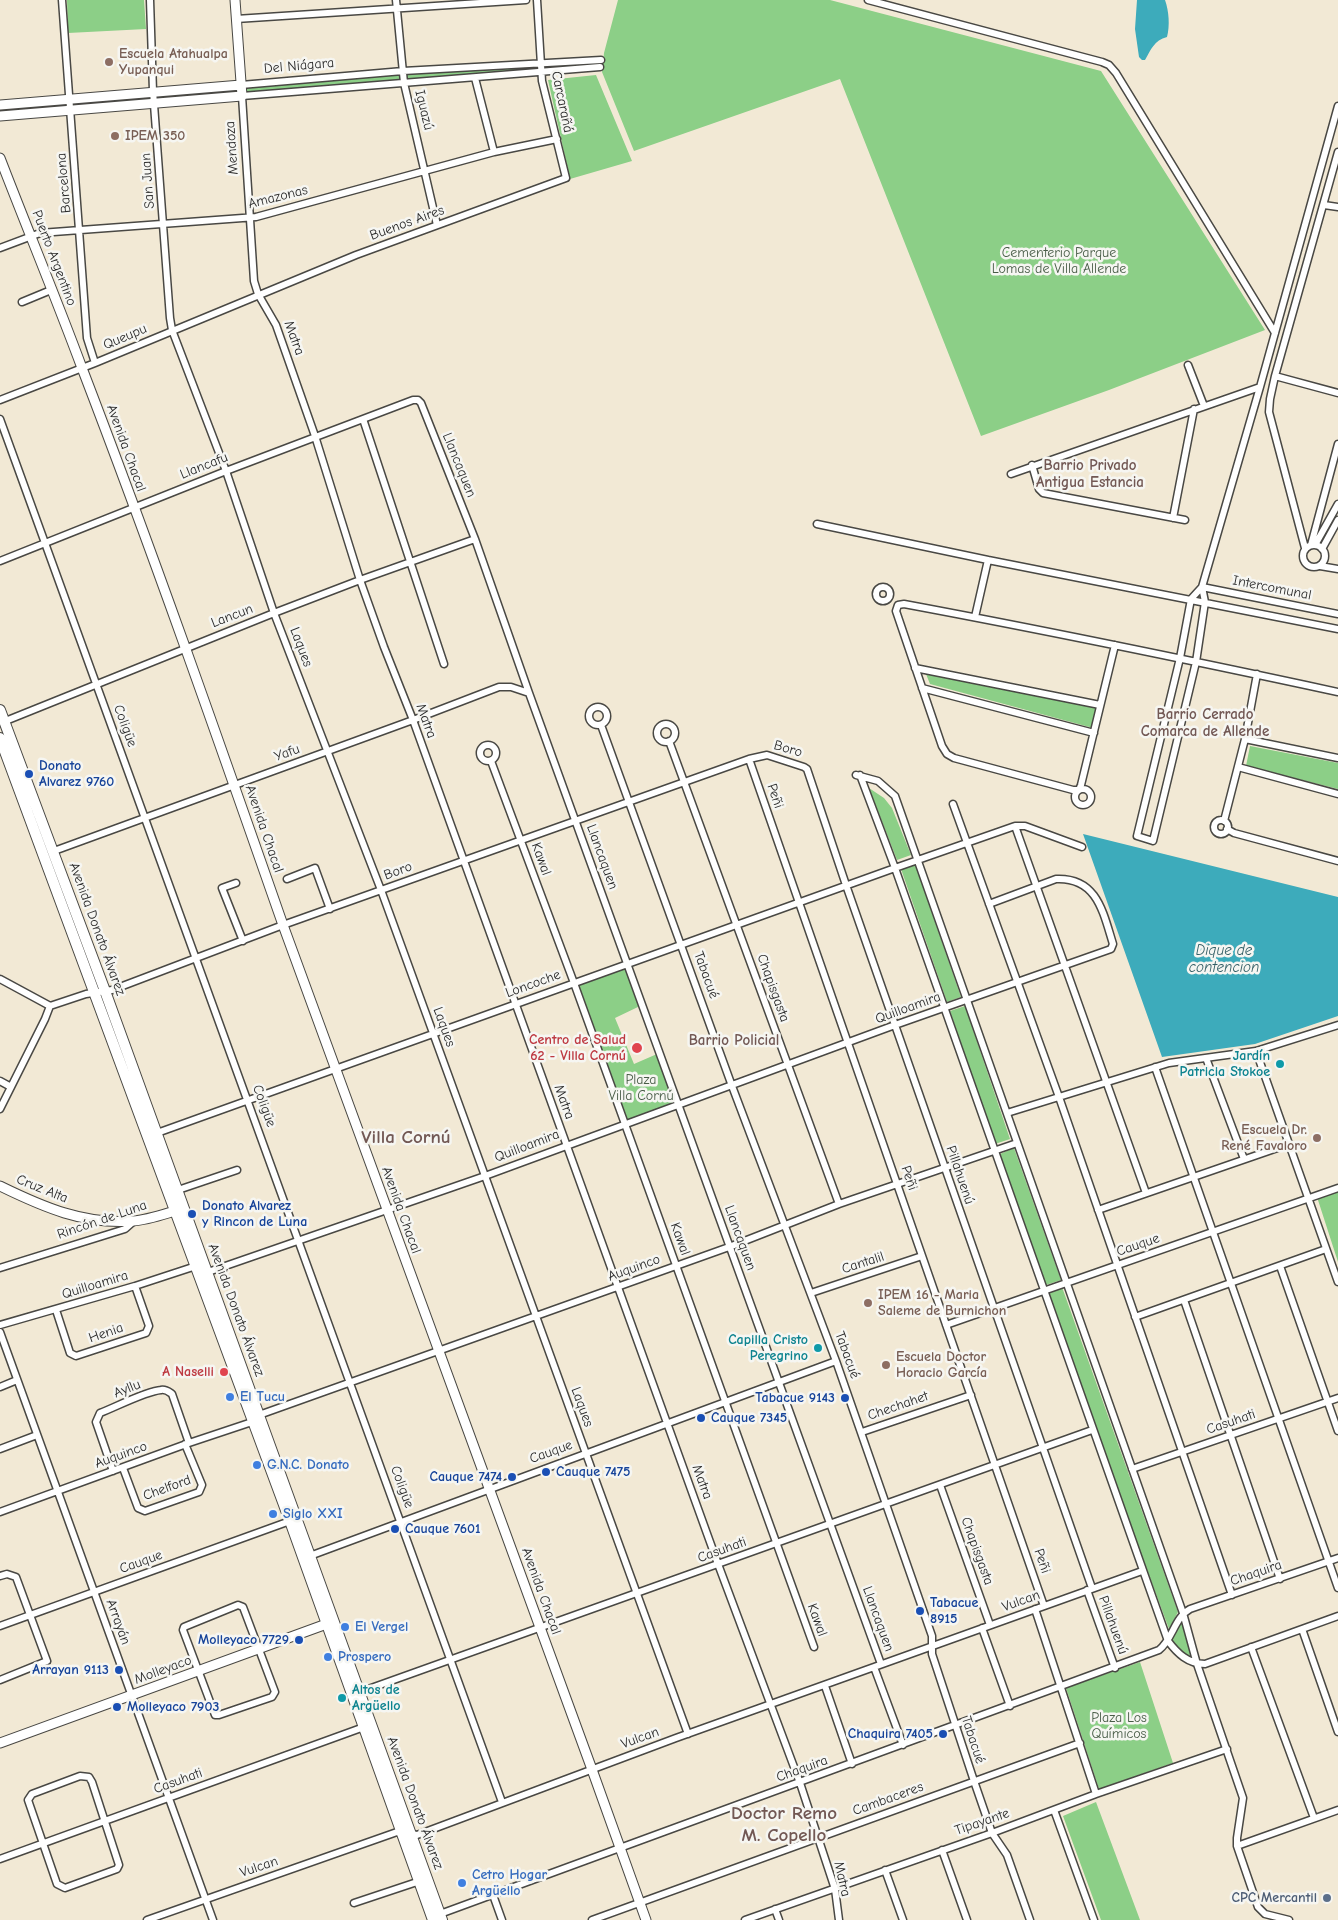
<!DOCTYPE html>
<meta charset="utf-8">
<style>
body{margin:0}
canvas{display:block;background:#f2e9d5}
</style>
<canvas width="1338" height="1920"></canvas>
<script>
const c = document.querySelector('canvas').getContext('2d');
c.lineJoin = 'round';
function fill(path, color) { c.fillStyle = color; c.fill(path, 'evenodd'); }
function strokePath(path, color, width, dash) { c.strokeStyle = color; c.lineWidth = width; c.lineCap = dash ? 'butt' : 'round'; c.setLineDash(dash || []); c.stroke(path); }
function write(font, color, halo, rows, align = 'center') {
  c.font = font + ' "Comic Neue",sans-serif'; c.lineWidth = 5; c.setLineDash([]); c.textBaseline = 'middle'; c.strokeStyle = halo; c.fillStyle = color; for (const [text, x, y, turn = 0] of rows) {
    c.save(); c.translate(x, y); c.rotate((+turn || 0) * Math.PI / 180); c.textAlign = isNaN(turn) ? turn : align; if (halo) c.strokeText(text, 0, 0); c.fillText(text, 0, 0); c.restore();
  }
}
const green = new Path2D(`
 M 67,0 L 144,0 L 146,29 L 68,33 Z
 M 618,0 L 830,0 L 1101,71 L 1265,330 L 1109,390 L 981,436 L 840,79 L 634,151 L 602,72 L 604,53 Z
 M 541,65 L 542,70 L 405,80 L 405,73 Z
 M 401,74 L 402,81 L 243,93 L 243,87 Z
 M 596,75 L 632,161 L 570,179 L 548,80 Z
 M 240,86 L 241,95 L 154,100 L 154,94 Z
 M 151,94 L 152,101 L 71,107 L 71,100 Z
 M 926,674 L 1098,708 L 1093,728 L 930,684 Z
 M 1250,746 L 1338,763 L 1338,789 L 1246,766 Z
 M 869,788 L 884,798 L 892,808 L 911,855 L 897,860 Z
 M 915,864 L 961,997 L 947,1002 L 901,869 Z
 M 625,967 L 640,1006 L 615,1018 L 634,1064 L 657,1054 L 675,1103 L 626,1121 L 576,984 Z
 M 965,1006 L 1010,1139 L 995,1144 L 950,1011 Z
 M 1014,1148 L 1061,1280 L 1046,1285 L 1000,1154 Z
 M 1338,1190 L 1338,1262 L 1317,1197 Z
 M 1062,1287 L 1178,1612 L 1169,1629 L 1113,1478 L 1048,1292 Z
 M 1182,1618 L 1192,1660 L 1184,1655 L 1169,1640 Z
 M 1140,1662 L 1173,1763 L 1099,1789 L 1066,1688 Z
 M 1096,1802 L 1140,1920 L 1101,1920 L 1063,1816 Z`);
const water = new Path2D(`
 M 1137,0 L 1165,0 C 1169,11 1170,26 1167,37 C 1154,40 1151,50 1145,60 L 1142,60 L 1139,57 L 1135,29 Z
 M 1083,834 L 1338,897 L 1338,1016 L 1255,1044 L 1162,1057 Z`);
const street = new Path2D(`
 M 62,0 L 87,338 L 95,363
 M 150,0 L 153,91 L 170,318 L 172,330 L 226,471 L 274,613 L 381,890 L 688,1734
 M 396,0 L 404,83 L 437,225
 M 868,0 L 1102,62 L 1109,65 L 1116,73 L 1275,333
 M 236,19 L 526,0
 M 600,67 L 242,96 L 254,281 L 258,294 L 276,325 L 315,436 L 360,580 L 384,647 L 413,720 L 718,1564 L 800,1783 L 835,1889 L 839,1920
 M 475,78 L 494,152
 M 241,85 L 403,71 L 601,60
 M 1324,205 L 1338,207
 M 0,248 L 40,233 L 256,217 L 494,152 L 557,139
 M 22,302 L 51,290
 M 1188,365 L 1204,406
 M 1275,376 L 1338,393
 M 0,400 L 95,363 L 356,255 L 566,178 L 542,81 L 537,0
 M 0,419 L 502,1802
 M 363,419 L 444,664
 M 1032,465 L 1039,489 L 1043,493 L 1185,520
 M 1011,474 L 1260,387
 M 1173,518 L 1194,409
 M 817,524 L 988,560 L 1338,629
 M1303 556a11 11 0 1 1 22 0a11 11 0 1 1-22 0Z
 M 1311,545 L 1338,444
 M 1315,545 L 1338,504
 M 1305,548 L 1269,412 L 1270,399 L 1275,376 L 1338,152
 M 1322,549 L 1338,520
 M 0,561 L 226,471 L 413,400 L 418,400 L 421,403 L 475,539 L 529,693 L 881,1664
 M 1320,566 L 1338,569
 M876 594a7 7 0 1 1 14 0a7 7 0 1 1-14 0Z
 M 1202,587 L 1205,602 L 1196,662 L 1153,841 L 1137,836 L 1180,658 L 1191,599 L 1202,587 L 1260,387 L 1338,106
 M 1202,587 L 1338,614
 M 975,617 L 988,560
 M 1115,645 L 1081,785 L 1079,790 L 1073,790 L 954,758 L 947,754 L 942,746 L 896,611 L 898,605 L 904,604 C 1049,631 1194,661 1338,692
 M 915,668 L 1100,705
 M 922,688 L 1094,733
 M589 716a9 9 0 1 1 18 0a9 9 0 1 1-18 0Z
 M 3,722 L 274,613 L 360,580 L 475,539
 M657 733a9 9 0 1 1 18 0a9 9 0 1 1-18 0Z
 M 601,725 L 732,1086 L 836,1361 L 932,1636 L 932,1654 L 974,1781 L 992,1833 L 1007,1855 L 1030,1920
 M 1245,739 L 1338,758
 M 669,741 L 839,1204
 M480 753a8 8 0 1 1 16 0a8 8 0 1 1-16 0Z
 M 749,759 L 1044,1606
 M 491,761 L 574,983 L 814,1647
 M 1238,767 L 1338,794
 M 856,775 L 878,781 L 895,796 L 1183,1613 L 1197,1664 L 1243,1798 L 1237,1838 L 1237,1846 L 1258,1907 L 1265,1914 L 1289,1920
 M 860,775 L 895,868 L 1168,1641 C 1177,1653 1188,1664 1205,1664 L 1338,1616
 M1075 797a8 8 0 1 1 16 0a8 8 0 1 1-16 0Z
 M 953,804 L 1059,1097 L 1232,1595
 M1214 827a7 7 0 1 1 14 0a7 7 0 1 1-14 0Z
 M 1224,821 L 1245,739 L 1257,674
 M 1015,826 L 1146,1193
 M 1227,829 L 1234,833 L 1338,861
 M 54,851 L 413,720 L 499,687 L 511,687 L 529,693
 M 287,879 L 315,868 L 330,909
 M 236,883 L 222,888 L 243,941
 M 0,979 L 50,1006 L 86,994 L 112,990 L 283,925 L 749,759 L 767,755 L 804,767 L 807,769 L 846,885 L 1092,1588
 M 1256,1051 L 1338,1282
 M 1206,1058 L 1244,1159
 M 1155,1067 L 1338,1588
 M 0,1081 L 11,1087
 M 0,1109 L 45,1019 L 50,1006
 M 1007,1113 L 1169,1063 L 1256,1051 L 1338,1025
 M 157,1133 L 895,868 L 1015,826 L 1025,826 L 1082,847
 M 178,1190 L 237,1170
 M 1098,1210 L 1289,1144
 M 1280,1266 L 1338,1431
 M 0,1268 L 125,1229 L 134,1221
 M 208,1272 L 485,1176 L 895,1025 L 1111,949 L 1113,944 C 1103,912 1097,877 1056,879 L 989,904
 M 811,1293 L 922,1256
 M 1184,1300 L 1280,1579
 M 56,1310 L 70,1353 L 76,1356 L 146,1333 L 149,1326 L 135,1286
 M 1135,1317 L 1326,1249
 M 0,1325 L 135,1286 L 196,1266
 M 946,1325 L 1338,1188
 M 0,1332 L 213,1920
 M 0,1387 L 17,1380
 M 259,1415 L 729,1247 L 839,1204 L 1017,1143
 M 862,1432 L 971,1395
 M 0,1449 L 37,1435
 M 123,1468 L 138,1508 L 145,1511 L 199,1492 L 202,1485 L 185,1444
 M 1132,1469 L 1338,1398
 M 113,1471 L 96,1422 L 100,1413 C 116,1407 146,1391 161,1390 C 166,1389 169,1392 172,1394 L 189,1443
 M 940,1485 L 990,1625
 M 0,1512 L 189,1443 L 252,1422
 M 307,1557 L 836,1361
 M 0,1576 L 7,1574 L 16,1577 L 47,1661 L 0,1680
 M 1087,1590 L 1115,1668
 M 238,1605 L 243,1607 L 275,1692 L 272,1697 L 219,1715 L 215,1715 L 183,1630 L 184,1627 Z
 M 1035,1609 L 1096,1794
 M 0,1626 L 290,1521
 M 982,1628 L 1010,1706
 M 1302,1629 L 1338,1732
 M 1251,1647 L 1314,1818
 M 874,1667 L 903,1745
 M 825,1686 L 852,1764
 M 360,1692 L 1092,1430
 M 80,1776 L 89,1777 L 92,1782 L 119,1865 L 117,1869 L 65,1888 L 57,1884 L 28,1800 L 32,1794 Z
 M 1054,1810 L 1094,1920
 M 1237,1846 L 1338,1810
 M 942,1850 L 967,1920
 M 0,1859 L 364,1727
 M 885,1870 L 903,1920
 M 493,1895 L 502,1920
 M 354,1903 L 420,1881
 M 775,1909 L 779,1920
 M 440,1914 L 1159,1650 C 1173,1639 1174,1618 1190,1609 L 1338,1558
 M 147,1920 L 397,1832 L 417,1835 L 676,1738 L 1142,1571
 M 592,1920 L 1080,1743
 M 745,1920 L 992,1833 L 1096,1794 L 1227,1749`);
const secondary = new Path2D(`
 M 0,105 L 241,85
 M 0,116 L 242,96 L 235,0
 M 0,158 C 27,228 56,298 82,368 C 153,553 218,739 283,925 L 590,1764 L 646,1920
 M 0,1186 C 43,1207 84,1225 133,1221 C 149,1220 167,1213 182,1209
 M 0,1743 L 332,1622`);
const primary = new Path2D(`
 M 0,710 L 105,991 L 442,1920
 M 0,738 L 290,1521 L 433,1920`);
const markers = [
 [109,62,5,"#8d6e63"],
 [115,136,5,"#8d6e63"],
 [29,774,5,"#1a4fb4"],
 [637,1048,6,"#e0444e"],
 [1280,1064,5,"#0f9aa8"],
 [1317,1138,5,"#8d6e63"],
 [192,1214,5,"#1a4fb4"],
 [868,1303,5,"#8d6e63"],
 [818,1348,5,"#0f9aa8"],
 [886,1365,5,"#8d6e63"],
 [224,1372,5,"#e0444e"],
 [230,1397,5,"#3f7fe0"],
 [845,1398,5,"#1a4fb4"],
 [701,1418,5,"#1a4fb4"],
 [257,1465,5,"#3f7fe0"],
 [546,1472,5,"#1a4fb4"],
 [512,1477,5,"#1a4fb4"],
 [273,1514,5,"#3f7fe0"],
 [395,1529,5,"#1a4fb4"],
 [920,1611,5,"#1a4fb4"],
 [345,1627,5,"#3f7fe0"],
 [299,1640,5,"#1a4fb4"],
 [328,1657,5,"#3f7fe0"],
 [119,1670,5,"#1a4fb4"],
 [342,1698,5,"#0f9aa8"],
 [117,1707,5,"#1a4fb4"],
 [943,1734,5,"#1a4fb4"],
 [462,1883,5,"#3f7fe0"],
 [1327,1898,5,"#5c6f8a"]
];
const educationNames = [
 ["Escuela Atahualpa",119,54],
 ["Yupanqui",119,70],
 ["IPEM 350",125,136],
 ["Escuela Dr.",1307,1130,"right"],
 ["René Favaloro",1307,1146,"right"],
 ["IPEM 16 - Maria",878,1295],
 ["Saleme de Burnichon",878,1311],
 ["Escuela Doctor",896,1357],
 ["Horacio García",896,1373]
];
const streetNames = [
 ["Del Niágara",299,66,-5],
 ["Carcarañá",562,102,78],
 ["Iguazú",424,110,76],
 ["Mendoza",232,148,-94],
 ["San Juan",148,181,-94],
 ["Barcelona",64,183,-95],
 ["Amazonas",278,197,-14],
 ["Buenos Aires",407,223,-20],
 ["Puerto Argentino",54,258,69],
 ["Queupu",125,337,-23],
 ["Matra",294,338,70],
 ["Avenida Chacal",126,448,70],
 ["Llancaquen",459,465,68],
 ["Llancafu",204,466,-22],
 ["Intercomunal",1272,588,11],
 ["Lancun",232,616,-21],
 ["Laques",301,647,69],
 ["Matra",426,721,70],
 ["Coligüe",125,726,70],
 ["Boro",788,749,16],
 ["Yafu",287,753,-20],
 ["Peñi",775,796,71],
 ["Avenida Chacal",264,829,71],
 ["Llancaquen",602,857,70],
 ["Kawal",541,859,70],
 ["Boro",398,871,-20],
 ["Avenida Donato Álvarez",97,929,70],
 ["Tabacué",706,975,70],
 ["Loncoche",533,984,-20],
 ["Chapisgasta",773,988,70],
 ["Quilloamira",908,1008,-20],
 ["Laques",444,1027,70],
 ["Matra",564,1102,70],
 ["Coligüe",264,1106,70],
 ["Quilloamira",527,1146,-21],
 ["Pillahuenú",960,1175,71],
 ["Peñi",909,1178,71],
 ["Cruz Alta",42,1189,22],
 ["Avenida Chacal",401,1210,70],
 ["Rincón de Luna",102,1220,-19],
 ["Llancaquen",740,1238,70],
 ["Kawal",680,1239,70],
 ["Cauque",1138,1245,-19],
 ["Cantalil",863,1263,-18],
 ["Auquinco",634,1268,-20],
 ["Quilloamira",95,1285,-17],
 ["Avenida Donato Álvarez",236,1310,70],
 ["Henia",106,1333,-19],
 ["Tabacué",847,1355,70],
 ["Ayllu",127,1389,-22],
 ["Chechahet",898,1406,-19],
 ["Laques",582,1407,70],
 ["Casuhati",1231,1422,-19],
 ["Cauque",551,1452,-20],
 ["Auquinco",121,1455,-20],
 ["Matra",702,1482,70],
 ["Coligüe",402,1487,70],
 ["Chelford",167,1488,-20],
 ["Casuhati",722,1550,-20],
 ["Chapisgasta",977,1551,70],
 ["Peñi",1042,1561,71],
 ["Cauque",141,1562,-20],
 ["Chaquira",1256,1573,-19],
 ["Avenida Chacal",541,1591,70],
 ["Vulcan",1021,1601,-20],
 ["Llancaquen",878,1619,70],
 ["Kawal",817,1620,70],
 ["Arrayán",118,1622,70],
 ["Pillahuenú",1113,1625,70],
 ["Molleyaco",163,1670,-20],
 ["Vulcan",640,1738,-20],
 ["Tabacué",973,1740,72],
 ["Chaquira",802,1769,-20],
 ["Casuhati",178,1781,-20],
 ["Cambaceres",888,1799,-20],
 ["Avenida Donato Álvarez",415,1803,70],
 ["Tipayante",982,1822,-19],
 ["Vulcan",259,1867,-19],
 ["Matra",842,1879,77]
];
const parkNames = [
 ["Cementerio Parque",1059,253],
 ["Lomas de Villa Allende",1059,269],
 ["Plaza",641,1080],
 ["Villa Cornú",641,1096],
 ["Plaza Los",1119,1718],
 ["Químicos",1119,1734]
];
const transitNames = [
 ["Donato",39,766],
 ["Alvarez 9760",39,782],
 ["Donato Alvarez",202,1206],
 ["y Rincon de Luna",202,1222],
 ["Tabacue 9143",835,1398,"right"],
 ["Cauque 7345",711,1418],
 ["Cauque 7475",556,1472],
 ["Cauque 7474",502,1477,"right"],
 ["Cauque 7601",405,1529],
 ["Tabacue",930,1603],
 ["8915",930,1619],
 ["Molleyaco 7729",289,1640,"right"],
 ["Arrayan 9113",109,1670,"right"],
 ["Molleyaco 7903",127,1707],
 ["Chaquira 7405",933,1734,"right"]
];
const healthNames = [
 ["Centro de Salud",626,1040],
 ["62 - Villa Cornú",626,1056],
 ["A Naselli",214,1372]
];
const cultureNames = [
 ["Jardín",1270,1056],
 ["Patricia Stokoe",1270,1072],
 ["Capilla Cristo",808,1340],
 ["Peregrino",808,1356],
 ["Altos de",352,1690,"left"],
 ["Argüello",352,1706,"left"]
];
const shopNames = [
 ["El Tucu",240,1397],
 ["G.N.C. Donato",267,1465],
 ["Siglo XXI",283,1514],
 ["El Vergel",355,1627],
 ["Prospero",338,1657],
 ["Cetro Hogar",472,1875],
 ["Argüello",472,1891]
];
const serviceNames = [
 ["CPC Mercantil",1317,1898]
];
const neighbourhoodNames = [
 ["Barrio Privado",1090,466],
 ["Antigua Estancia",1090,483],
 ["Barrio Cerrado",1205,715],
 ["Comarca de Allende",1205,732],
 ["Barrio Policial",734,1041]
];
const waterNames = [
 ["Dique de",1224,951],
 ["contencion",1224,968]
];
const districtNames = [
 ["Villa Cornú",406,1138],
 ["Doctor Remo",784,1814],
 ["M. Copello",784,1836]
];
fill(green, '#8ccf87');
fill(water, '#3dabbb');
strokePath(street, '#494844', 9);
strokePath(secondary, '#494844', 11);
strokePath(primary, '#494844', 12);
strokePath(street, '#fff', 6);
strokePath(secondary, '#fff', 9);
strokePath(primary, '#fff', 10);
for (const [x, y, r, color] of markers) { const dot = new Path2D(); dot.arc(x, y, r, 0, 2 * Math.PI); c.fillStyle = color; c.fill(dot); strokePath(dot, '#f6f6f2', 2); }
write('bold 14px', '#785e54', '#f6f6f2', educationNames, 'left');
write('14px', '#2b2b2b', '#f6f6f2', streetNames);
write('14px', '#485c47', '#f6f6f2', parkNames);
write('bold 14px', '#164399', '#f6f6f2', transitNames, 'left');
write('bold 14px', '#be3a42', '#f6f6f2', healthNames, 'right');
write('bold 14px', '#0d838f', '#f6f6f2', cultureNames, 'right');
write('bold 14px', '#366cbe', '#f6f6f2', shopNames, 'left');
write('bold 14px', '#4e5e75', '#f6f6f2', serviceNames, 'right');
write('bold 15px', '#725854', '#f6f6f2', neighbourhoodNames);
write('italic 15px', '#325e65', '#f6f6f2', waterNames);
write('bold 19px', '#725854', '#f6f6f2', districtNames);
</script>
